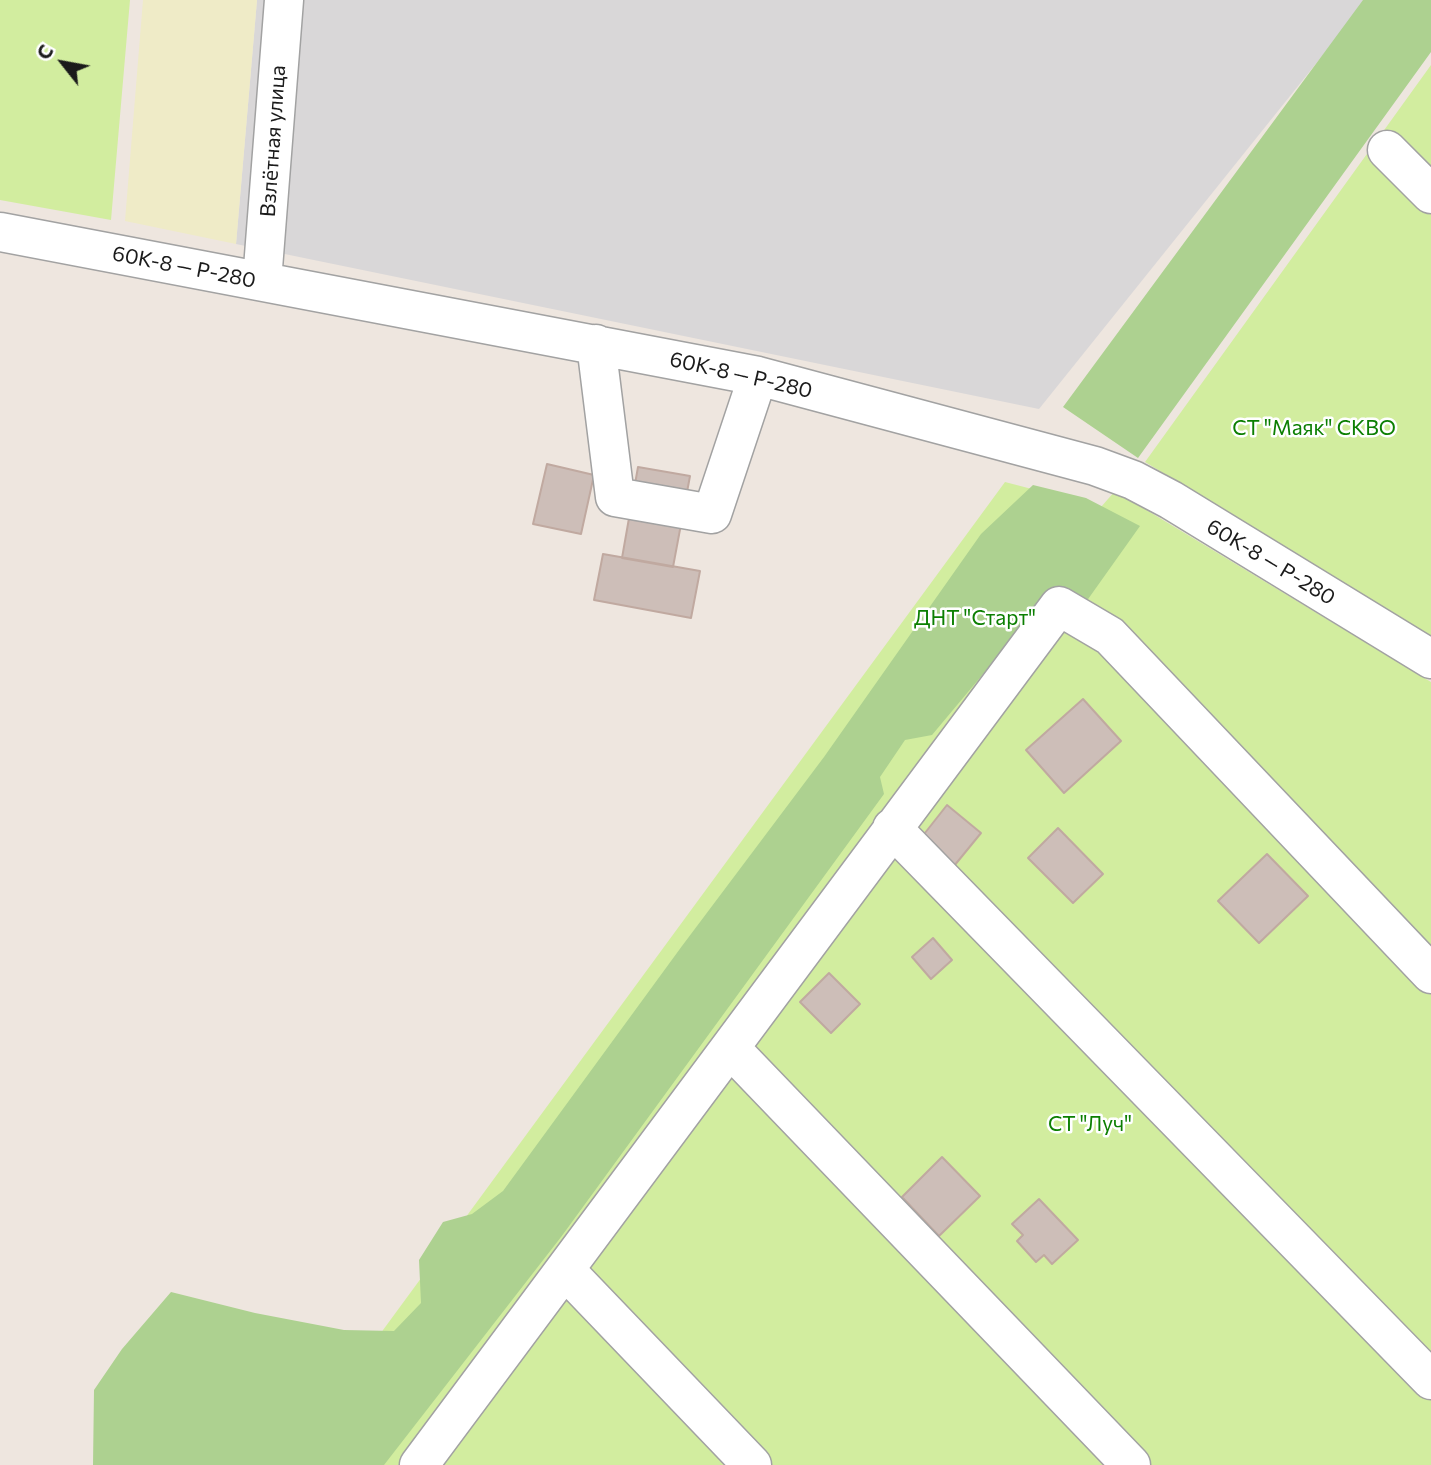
<!DOCTYPE html>
<meta charset="utf-8">
<style>
body{margin:0}
#map{position:relative;width:1431px;height:1465px;overflow:hidden;background:#eee6df;font-family:Commissioner,sans-serif}
canvas{display:block}
.north{position:absolute;left:28px;top:28px;width:70px;height:70px;-webkit-text-stroke:5px #fff;paint-order:stroke;rotate:301deg;font-size:19px;font-weight:700;line-height:28px;text-align:center;color:#1b1b1b}
.north::after{content:'';display:block;margin:auto;width:24px;height:32px;background:#1b1b1b;clip-path:polygon(50% 0,100% 100%,50% 72%,0 100%)}
</style>
<div id="map">
<canvas width="1431" height="1465"></canvas>
<div class="north">С</div>
</div>
<script>
const c = document.querySelector('canvas').getContext('2d');
c.lineJoin = 'round';
function fill(path, color) { c.fillStyle = color; c.fill(path, 'evenodd'); }
function strokePath(path, color, width, dash) { c.strokeStyle = color; c.lineWidth = width; c.lineCap = dash ? 'butt' : 'round'; c.setLineDash(dash || []); c.stroke(path); }
function write(font, color, halo, rows, align = 'center') {
  c.font = font + ' Commissioner,sans-serif'; c.lineWidth = 5; c.setLineDash([]); c.textBaseline = 'middle'; c.strokeStyle = halo; c.fillStyle = color; for (const [text, x, y, turn = 0] of rows) {
    c.save(); c.translate(x, y); c.rotate((+turn || 0) * Math.PI / 180); c.textAlign = isNaN(turn) ? turn : align; if (halo) c.strokeText(text, 0, 0); c.fillText(text, 0, 0); c.restore();
  }
}
const residential = new Path2D(`
 M 257,0 L 1367,0 L 1039,409 L 236,244 Z`);
const farmland = new Path2D(`
 M 143,0 L 257,0 L 236,244 L 125,221 Z`);
const grass = new Path2D(`
 M 0,0 L 130,0 L 111,220 L 0,200 Z
 M 1431,65 L 1431,636 L 1145,462 Z
 M 1005,482 L 1101,507 L 1115,491 L 1431,682 L 1431,1465 L 284,1465 Z`);
const forest = new Path2D(`
 M 1363,0 L 1431,0 L 1431,52 L 1138,458 L 1063,407 Z
 M 1033,485 L 1086,498 L 1140,526 L 1086,602 L 1014,637 L 932,735 L 905,740 L 880,777 L 884,794 L 561,1237 L 384,1465 L 93,1465 L 94,1390 L 122,1349 L 171,1292 L 255,1313 L 344,1330 L 394,1331 L 421,1303 L 419,1260 L 443,1222 L 472,1214 L 503,1191 L 682,946 L 824,757 L 981,534 Z`);
const building = new Path2D(`
 M 547,464 L 594,475 L 581,534 L 533,524 Z
 M 638,467 L 690,476 L 673,567 L 622,558 Z
 M 603,554 L 700,571 L 691,618 L 594,600 Z
 M 1083,699 L 1121,741 L 1064,793 L 1026,750 Z
 M 947,805 L 981,833 L 954,866 L 921,838 Z
 M 1058,828 L 1103,874 L 1073,903 L 1028,858 Z
 M 1267,854 L 1308,896 L 1259,943 L 1218,901 Z
 M 933,938 L 952,960 L 931,979 L 912,957 Z
 M 829,973 L 860,1004 L 831,1033 L 800,1002 Z
 M 942,1157 L 980,1196 L 939,1236 L 902,1197 Z
 M 1039,1199 L 1078,1240 L 1052,1264 L 1044,1255 L 1036,1262 L 1017,1241 L 1023,1235 L 1012,1224 Z`);
const minor = new Path2D(`
 M 1387,150 L 1431,194
 M 0,232 L 758,376 L 1095,466 L 1133,480 L 1171,500 L 1431,659
 M 262,281 L 284,0
 M 596,344 L 615,497 L 712,514 L 758,376
 M 892,828 L 1431,1380
 M 730,1048 L 1131,1465
 M 566,1271 L 752,1465
 M 419,1465 L 1059,606 L 1110,636 L 1431,974`);
const streetNames = [
 ["Взлётная улица",273,141,-86],
 ["60К-8 — Р-280",184,267,11],
 ["60К-8 — Р-280",741,375,13],
 ["60К-8 — Р-280",1271,562,31]
];
const parkNames = [
 ["СТ \"Маяк\" СКВО",1314,428],
 ["ДНТ \"Старт\"",975,618],
 ["СТ \"Луч\"",1090,1124]
];
fill(residential, '#d9d7d8');
fill(farmland, '#efebc7');
fill(grass, '#d2ed9f');
fill(forest, '#add190');
fill(building, '#cdbeb8');
strokePath(building, '#c0a9a0', 2);
strokePath(minor, '#a2a2a2', 41);
strokePath(minor, '#fff', 38);
write('21px', '#1b1b1b', '#fff', streetNames);
write('21px', '#0c7f02', '#fff', parkNames);
</script>
